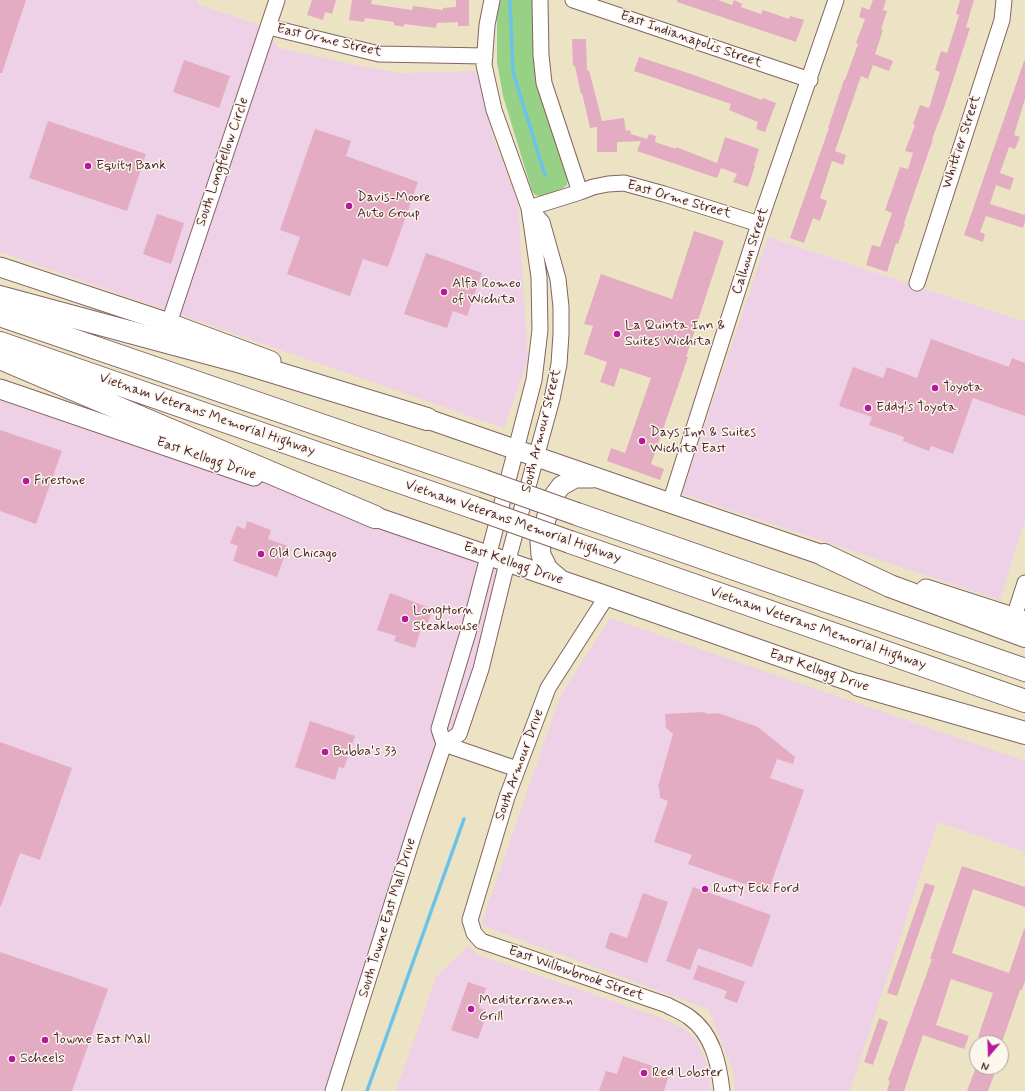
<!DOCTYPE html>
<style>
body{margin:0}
#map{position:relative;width:1025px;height:1091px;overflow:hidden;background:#ece3c4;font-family:Mynerve,sans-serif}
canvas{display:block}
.north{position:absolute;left:969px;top:1035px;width:40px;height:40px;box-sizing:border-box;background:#fbf7ec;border:1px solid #b4a19f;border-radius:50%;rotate:199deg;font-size:11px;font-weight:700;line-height:16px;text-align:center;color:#4a1f2b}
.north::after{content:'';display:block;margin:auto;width:14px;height:18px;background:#b5179e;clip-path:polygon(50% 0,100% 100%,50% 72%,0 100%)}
</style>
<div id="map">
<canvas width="1025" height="1091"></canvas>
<div class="north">N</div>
</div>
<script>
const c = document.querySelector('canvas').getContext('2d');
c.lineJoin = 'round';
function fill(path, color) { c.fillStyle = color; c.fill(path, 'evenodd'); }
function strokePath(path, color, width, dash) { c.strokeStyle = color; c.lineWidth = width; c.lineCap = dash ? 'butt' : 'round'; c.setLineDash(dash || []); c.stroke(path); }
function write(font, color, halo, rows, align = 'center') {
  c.font = font + ' Mynerve,sans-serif'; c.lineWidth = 3; c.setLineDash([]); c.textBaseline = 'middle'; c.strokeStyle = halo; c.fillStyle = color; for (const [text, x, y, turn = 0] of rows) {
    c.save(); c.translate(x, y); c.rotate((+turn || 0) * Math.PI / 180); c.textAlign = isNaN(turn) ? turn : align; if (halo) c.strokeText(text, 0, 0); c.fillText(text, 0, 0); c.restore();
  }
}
const built = new Path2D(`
 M 0,0 L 197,0 L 197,4 L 263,26 L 279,48 L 360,66 L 401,73 L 476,71 L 493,137 L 518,204 L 528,359 L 504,428 L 0,252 Z
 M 768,237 L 1025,322 L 1025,520 L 1000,600 L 682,494 Z
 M 0,388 L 507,563 L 334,1091 L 0,1091 Z
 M 610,618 L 1025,761 L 1025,852 L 938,822 L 850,1091 L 735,1091 L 733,1071 L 708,1009 L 481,925 L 560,697 Z
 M 468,946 L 479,955 L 662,1018 L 685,1029 L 696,1040 L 706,1061 L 711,1091 L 396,1091 L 436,977 Z`);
const green = new Path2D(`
 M 499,0 L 535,0 L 568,177 L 567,185 C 563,189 546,197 540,196 C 536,196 534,194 532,191 L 503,96 L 497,62 L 497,15 Z`);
const stream = new Path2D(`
 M 510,0 L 513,72 L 545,175
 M 367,1091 L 464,819`);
const building = new Path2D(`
 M 0,0 L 26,0 L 2,73 L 0,73 Z
 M 312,0 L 336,0 L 332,14 L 325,12 L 323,20 L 307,15 Z
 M 352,0 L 372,0 L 371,4 L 412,10 L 413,6 L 443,10 L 443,8 L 456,7 L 456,0 L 469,0 L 469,26 L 458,26 L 458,22 L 437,23 L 436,28 L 404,24 L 404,27 L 394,25 L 394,22 L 365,18 L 364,22 L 349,20 Z
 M 677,0 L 718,0 L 732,5 L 734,0 L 742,4 L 741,7 L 761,14 L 763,10 L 789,19 L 790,16 L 804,20 L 796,42 L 677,2 Z
 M 873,0 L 886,0 L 883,10 L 887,11 L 881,29 L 883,30 L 875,54 L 893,61 L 889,71 L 873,65 L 868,79 L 861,76 L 835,151 L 846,155 L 843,165 L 832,161 L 820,198 L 827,201 L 820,221 L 813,218 L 804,243 L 790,238 L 829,128 L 828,128 L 844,80 L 845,80 L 858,44 L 856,43 L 865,19 L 859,17 L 862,7 L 869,10 Z
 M 960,0 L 974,0 L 966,27 L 970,28 L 945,105 L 932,139 L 933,139 L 904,223 L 905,224 L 898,244 L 896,243 L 887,272 L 866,265 L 872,245 L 880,247 L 892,213 L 885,210 L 900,167 L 908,169 L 913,153 L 905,151 L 915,125 L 913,124 L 920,105 L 929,108 L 940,72 L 935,70 L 941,51 L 947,53 L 959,15 L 956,14 Z
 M 572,39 L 586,39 L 587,71 L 589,70 L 602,121 L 624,118 L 626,131 L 630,130 L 631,134 L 647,139 L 649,134 L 656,136 L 655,142 L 676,149 L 676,147 L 717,163 L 725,137 L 759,149 L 754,165 L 755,166 L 748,187 L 733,182 L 737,174 L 721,168 L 717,178 L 637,151 L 641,141 L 617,142 L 617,152 L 597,152 L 597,127 L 590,128 L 582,93 L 581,94 L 575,66 L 573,66 Z
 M 639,57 L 691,74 L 762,100 L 763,98 L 776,103 L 765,132 L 756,129 L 758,122 L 729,110 L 731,104 L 634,71 Z
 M 184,60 L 230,76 L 219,108 L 173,92 Z
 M 1024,61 L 1025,61 L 1025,99 L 1014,135 L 1020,137 L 1015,149 L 1009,147 L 1000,173 L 1014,178 L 1010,190 L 996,185 L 990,204 L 1025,215 L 1025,221 L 1023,228 L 986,216 L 980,232 L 985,234 L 983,242 L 964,235 Z
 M 48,121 L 146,154 L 127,211 L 29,178 Z
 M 315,129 L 351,141 L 346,156 L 418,182 L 388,267 L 363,259 L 350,296 L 287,274 L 300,237 L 280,230 Z
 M 157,214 L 184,223 L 171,264 L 143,254 Z
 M 694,231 L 724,241 L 686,357 L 688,357 L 651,464 L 664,469 L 660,480 L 607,461 L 611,448 L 625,453 L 651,378 L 620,368 L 614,387 L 600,382 L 607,362 L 584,354 L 593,326 L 584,324 L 601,274 L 672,299 Z
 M 426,253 L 482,273 L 467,316 L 453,311 L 447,328 L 404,314 Z
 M 931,339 L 1009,367 L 1012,358 L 1025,363 L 1025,416 L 973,398 L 953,454 L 931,446 L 929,451 L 903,441 L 904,437 L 869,425 L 872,417 L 839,406 L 853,367 L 883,378 L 887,367 L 917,378 Z
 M 0,430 L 62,451 L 36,524 L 0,511 Z
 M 247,521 L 271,530 L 268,539 L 288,546 L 277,577 L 233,561 L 238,546 L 230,543 L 237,526 L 245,529 Z
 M 390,593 L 433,609 L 425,630 L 421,629 L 415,648 L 394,641 L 396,636 L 377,630 Z
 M 703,712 L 709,714 L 718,713 L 758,727 L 795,757 L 793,764 L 777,759 L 770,778 L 804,790 L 768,892 L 688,864 L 692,855 L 654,842 L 668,801 L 660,798 L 659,788 L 658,787 L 673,734 L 666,728 L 665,714 Z
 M 310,721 L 355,736 L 344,768 L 339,767 L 335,780 L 295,767 Z
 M 0,742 L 72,768 L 40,860 L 20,853 L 1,906 L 0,906 Z
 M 962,866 L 1025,887 L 1025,907 L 973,889 L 952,953 L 1009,973 L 1024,929 L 1025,929 L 1025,981 L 1022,990 L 1020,990 L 1001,1045 L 1001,1043 L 997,1043 L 978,1037 L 993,993 L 951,979 L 936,1025 L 969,1036 L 964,1049 L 923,1035 L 904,1091 L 887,1091 L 890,1081 L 888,1080 L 932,959 L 930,959 Z
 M 925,883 L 935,886 L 897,996 L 887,993 Z
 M 693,887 L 771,915 L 752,967 L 698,948 L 690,970 L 666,961 Z
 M 643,893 L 668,902 L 647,963 L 605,948 L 610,932 L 627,938 Z
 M 0,952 L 108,989 L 72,1091 L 0,1091 Z
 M 698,965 L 745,982 L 737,1003 L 724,998 L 727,991 L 693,979 Z
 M 468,982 L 486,988 L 479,1008 L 488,1011 L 478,1039 L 451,1030 Z
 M 879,1018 L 888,1022 L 873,1065 L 864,1062 Z
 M 623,1056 L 670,1072 L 664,1091 L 599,1091 L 606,1071 L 617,1074 Z
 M 976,1067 L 997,1067 L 988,1091 L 967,1091 Z`);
const minor = new Path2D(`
 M 540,0 L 541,55 L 544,83 L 580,192
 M 573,0 L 810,80
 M 269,27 L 379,54 L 485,56
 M 529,208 L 580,192 L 593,187 L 608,184 L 624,183 L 664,194 L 759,224
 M 917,283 L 1002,20 L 1004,0
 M 169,323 L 277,0
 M 670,503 L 759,224 L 836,0
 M 607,596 L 548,688 L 507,797 L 470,920 L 474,933 L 481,941 L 667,1005 C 674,1009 682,1012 689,1017 C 713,1034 719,1064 722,1091
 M 1014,617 L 1025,583
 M 444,744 L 459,734 L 481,669 L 507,563 L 552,399 L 559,364 L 561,334 L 561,307 L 558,279 L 542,222 L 529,208
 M 444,744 L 517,769
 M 333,1091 L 414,834 L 444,744 L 439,729 L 470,626 L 534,380 L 540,330 L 539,277 L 529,208 L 494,110 L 484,65 L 487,25 L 492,0`);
const major = new Path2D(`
 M 0,267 L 169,323 L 271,361
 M 0,389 L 254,476
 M 413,414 L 670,503 L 837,560
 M 361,512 L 607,596 L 872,689
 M 561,580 L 548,569 L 541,555 L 540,541 L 552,498 L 561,486 L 575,478 L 592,478
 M 926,589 L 1025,621`);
const highway = new Path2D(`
 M 0,297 L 241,362 L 427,419
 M 0,315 L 484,481
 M 0,343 L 475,508
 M 0,358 L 375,517
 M 577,514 L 1025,670
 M 570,542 L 1025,701
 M 824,555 L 890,586 L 1025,636
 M 859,685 L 1025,733`);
const highwayBridge = new Path2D(`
 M 484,481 L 577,514
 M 475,508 L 570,542`);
const markers = [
 [88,166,4,"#b5179e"],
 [349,206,4,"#b5179e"],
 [444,292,4,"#b5179e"],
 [617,334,4,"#b5179e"],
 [935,388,4,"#b5179e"],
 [868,408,4,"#b5179e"],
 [642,441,4,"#b5179e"],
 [26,481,4,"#b5179e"],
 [261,554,4,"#b5179e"],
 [405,619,4,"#b5179e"],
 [325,752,4,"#b5179e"],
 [705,889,4,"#b5179e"],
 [471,1009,4,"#b5179e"],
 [45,1040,4,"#b5179e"],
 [12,1059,4,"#b5179e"],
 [644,1073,4,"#b5179e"]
];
const streetNames = [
 ["East Indianapolis Street",691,40,19],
 ["East Orme Street",329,41,13],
 ["Whittier Street",962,142,-72],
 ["South Longfellow Circle",223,162,-71],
 ["East Orme Street",679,200,16],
 ["Calhoun Street",751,251,-72],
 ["Vietnam Veterans Memorial Highway",207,415,19],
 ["South Armour Street",542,431,-76],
 ["East Kellogg Drive",206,459,19],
 ["Vietnam Veterans Memorial Highway",513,522,19],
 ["East Kellogg Drive",513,564,19],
 ["Vietnam Veterans Memorial Highway",818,629,19],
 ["East Kellogg Drive",819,671,19],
 ["South Armour Drive",520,765,-70],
 ["South Towne East Mall Drive",388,918,-73],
 ["East Willowbrook Street",576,974,19]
];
const poiNames = [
 ["Equity Bank",96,166],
 ["Davis-Moore",357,198],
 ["Auto Group",357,214],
 ["Alfa Romeo",452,284],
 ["of Wichita",452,300],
 ["La Quinta Inn &",625,326],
 ["Suites Wichita",625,342],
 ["Toyota",943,388],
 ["Eddy's Toyota",876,408],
 ["Days Inn & Suites",650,433],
 ["Wichita East",650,449],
 ["Firestone",34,481],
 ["Old Chicago",269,554],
 ["LongHorn",413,611],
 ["Steakhouse",413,627],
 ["Bubba's 33",333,752],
 ["Rusty Eck Ford",713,889],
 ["Mediterranean",479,1001],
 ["Grill",479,1017],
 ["Towne East Mall",53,1040],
 ["Scheels",20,1059],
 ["Red Lobster",652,1073]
];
fill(built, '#eed0e7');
fill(green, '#96d185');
strokePath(stream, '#6dc2ea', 3.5);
fill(building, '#e4acc2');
strokePath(minor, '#836461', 17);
strokePath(major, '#836461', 21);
strokePath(highway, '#836461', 24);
strokePath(minor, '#fff', 15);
strokePath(major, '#fff', 19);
strokePath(highway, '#fff', 22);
strokePath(highwayBridge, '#836461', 24, []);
strokePath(highwayBridge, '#fff', 22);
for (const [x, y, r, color] of markers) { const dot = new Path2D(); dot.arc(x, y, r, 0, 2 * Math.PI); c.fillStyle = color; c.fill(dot); strokePath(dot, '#fbf7ec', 1.5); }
write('14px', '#4a1f2b', '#fbf7ec', streetNames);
write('14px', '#4a1f2b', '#fbf7ec', poiNames, 'left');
</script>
